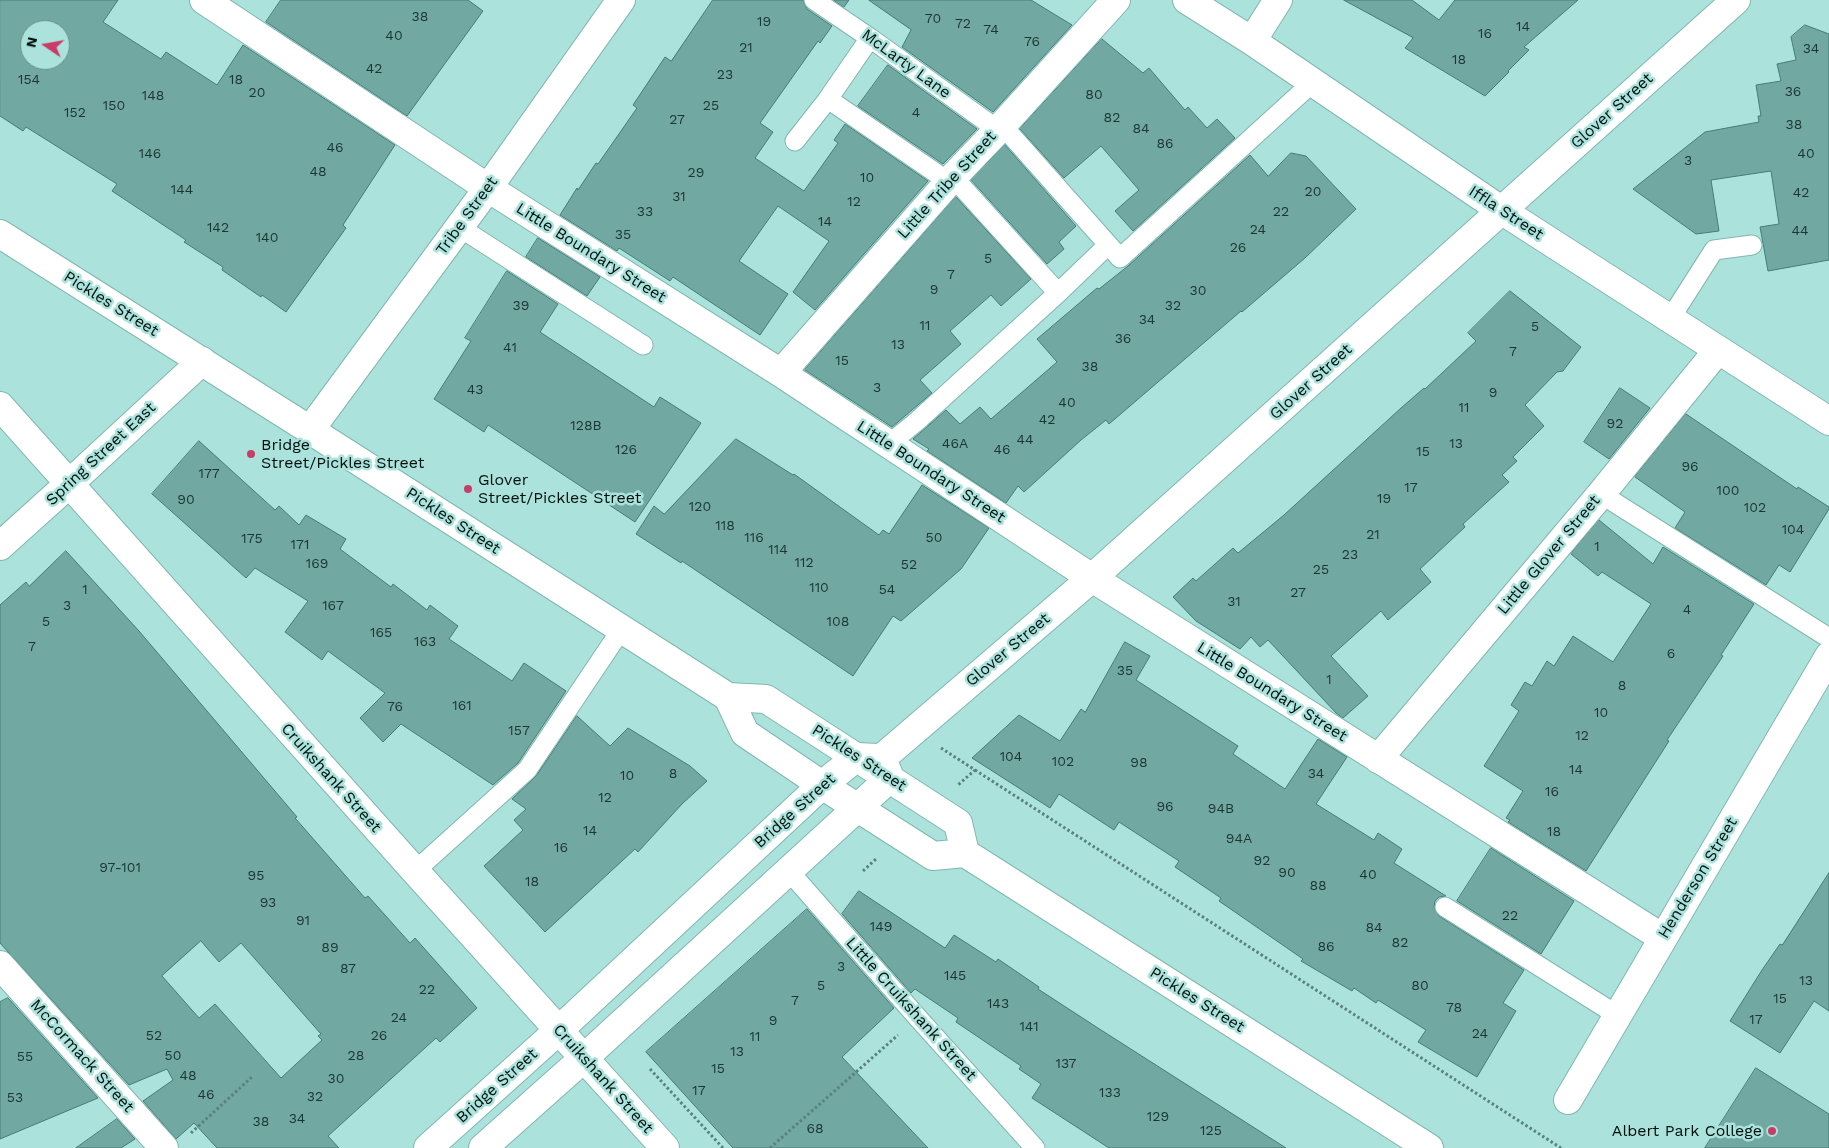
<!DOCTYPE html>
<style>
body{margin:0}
#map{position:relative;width:1829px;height:1148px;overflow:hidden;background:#abe3dc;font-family:"Work Sans",sans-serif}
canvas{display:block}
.north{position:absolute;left:20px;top:20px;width:50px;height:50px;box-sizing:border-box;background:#abe3dc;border:1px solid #678f8a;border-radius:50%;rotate:282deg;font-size:14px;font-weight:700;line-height:20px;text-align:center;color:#00100e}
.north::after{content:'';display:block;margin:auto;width:18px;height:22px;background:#ca3c68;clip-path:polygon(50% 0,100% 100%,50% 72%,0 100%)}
</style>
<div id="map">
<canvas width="1829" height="1148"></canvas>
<div class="north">N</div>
</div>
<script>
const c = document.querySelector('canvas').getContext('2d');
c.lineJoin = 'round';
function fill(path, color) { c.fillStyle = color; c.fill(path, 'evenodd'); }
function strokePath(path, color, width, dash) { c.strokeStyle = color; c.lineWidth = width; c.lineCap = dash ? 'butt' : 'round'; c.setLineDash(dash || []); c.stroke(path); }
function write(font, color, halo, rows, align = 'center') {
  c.font = font + ' "Work Sans",sans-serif'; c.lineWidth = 5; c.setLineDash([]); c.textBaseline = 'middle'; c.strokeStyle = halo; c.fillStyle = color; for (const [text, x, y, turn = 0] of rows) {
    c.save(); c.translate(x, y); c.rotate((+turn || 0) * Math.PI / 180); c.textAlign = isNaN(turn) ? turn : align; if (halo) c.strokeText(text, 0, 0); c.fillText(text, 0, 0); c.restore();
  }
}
const building = new Path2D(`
 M 0,0 L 118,0 L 103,22 L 161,59 L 166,52 L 217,85 L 243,45 L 395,145 L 343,225 L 346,228 L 286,312 L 262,295 L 261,297 L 222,270 L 223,267 L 184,242 L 186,240 L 112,191 L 117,184 L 26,127 L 23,131 L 0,116 ZM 30,30 L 60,30 L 60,60 L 30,60 Z
 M 281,0 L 468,0 L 483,11 L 407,116 L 266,22 Z
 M 713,0 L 803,0 L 807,9 L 832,26 L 820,43 L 818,41 L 760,123 L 773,132 L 755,158 L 804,191 L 838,143 L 834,140 L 845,124 L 928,181 L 815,310 L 793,292 L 829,241 L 778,206 L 739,261 L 788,294 L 760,335 L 673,277 L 670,281 L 619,248 L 617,251 L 560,215 L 577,188 L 578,190 L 596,163 L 598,164 L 637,108 L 633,105 L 665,57 L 671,61 Z
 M 834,0 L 849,0 L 844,7 Z
 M 869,0 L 1031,0 L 1072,25 L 993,112 L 902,47 L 911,30 Z
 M 1344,0 L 1412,0 L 1439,20 L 1455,0 L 1578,0 L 1524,47 L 1529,50 L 1508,71 L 1509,72 L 1485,96 L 1405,48 L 1413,38 Z
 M 1805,25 L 1829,34 L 1829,260 L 1768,271 L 1760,227 L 1779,224 L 1771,171 L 1711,180 L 1719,231 L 1696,234 L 1633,189 L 1705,132 L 1759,122 L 1758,116 L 1761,116 L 1756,85 L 1781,81 L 1777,64 L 1796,60 L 1791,37 Z
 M 1102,39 L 1143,73 L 1149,68 L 1185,110 L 1188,107 L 1207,128 L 1217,119 L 1235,138 L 1133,231 L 1115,211 L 1139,190 L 1101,146 L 1064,178 L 1020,129 Z
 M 888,65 L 977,129 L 943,164 L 858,106 Z
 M 1005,145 L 1076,226 L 1059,242 L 1064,249 L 1047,264 L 971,180 Z
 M 1291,153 L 1306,156 L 1356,209 L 1305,258 L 1242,312 L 1241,311 L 1109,424 L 1106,420 L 1081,440 L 1024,492 L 1018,486 L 1006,503 L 927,451 L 929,449 L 913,439 L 946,410 L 960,424 L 980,407 L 991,419 L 1057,362 L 1037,339 L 1097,288 L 1099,289 L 1128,266 L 1250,155 L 1268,176 Z
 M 956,197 L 1031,279 L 1001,306 L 991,295 L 950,331 L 961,344 L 920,380 L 932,393 L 892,427 L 805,370 Z
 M 538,238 L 600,277 L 587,296 L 526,257 Z
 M 507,271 L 558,304 L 540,332 L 654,407 L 660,397 L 701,423 L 635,522 L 488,425 L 484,432 L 434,399 L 471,341 L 465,338 Z
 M 1510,291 L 1581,347 L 1563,371 L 1557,372 L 1525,405 L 1544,426 L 1513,457 L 1517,461 L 1502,475 L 1509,482 L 1463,524 L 1465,527 L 1420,569 L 1431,582 L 1388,620 L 1381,611 L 1331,656 L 1368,696 L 1343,718 L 1336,713 L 1268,640 L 1260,647 L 1251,637 L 1240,649 L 1196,621 L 1173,597 L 1193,578 L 1196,581 L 1233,548 L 1238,553 L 1284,515 L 1401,408 L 1424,388 L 1425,389 L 1476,341 L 1468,333 Z
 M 1620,388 L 1650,408 L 1609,459 L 1584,442 Z
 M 1686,414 L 1797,489 L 1798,487 L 1829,507 L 1829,509 L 1790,572 L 1779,565 L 1766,585 L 1675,528 L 1685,512 L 1635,477 Z
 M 736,439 L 793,475 L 794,474 L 879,535 L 883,530 L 889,534 L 922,485 L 989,528 L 961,569 L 901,621 L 893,616 L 853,676 L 682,561 L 681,563 L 636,534 L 654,506 L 664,514 Z
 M 199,441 L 275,510 L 279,506 L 299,525 L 306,515 L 346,539 L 340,549 L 391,587 L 393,584 L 427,610 L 430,605 L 458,626 L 449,639 L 512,681 L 524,663 L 566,691 L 518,763 L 493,785 L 401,724 L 383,742 L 360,718 L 385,693 L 328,651 L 322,660 L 285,632 L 308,601 L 255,568 L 246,578 L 152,494 Z
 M 1599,520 L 1653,564 L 1663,547 L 1754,604 L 1721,655 L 1723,656 L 1667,740 L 1669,741 L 1586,871 L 1508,822 L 1510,820 L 1506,818 L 1523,791 L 1484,766 L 1519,711 L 1511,705 L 1525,682 L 1532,686 L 1547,661 L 1554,666 L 1573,636 L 1613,662 L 1651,604 L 1602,572 L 1598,576 L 1571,554 Z
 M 66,551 L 139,631 L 297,817 L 295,818 L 365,898 L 368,896 L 410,943 L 415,938 L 477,1008 L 440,1042 L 436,1038 L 328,1136 L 339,1148 L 217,1148 L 194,1123 L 176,1139 L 143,1101 L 173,1080 L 167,1069 L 129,1085 L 0,943 L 0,605 L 26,582 L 29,586 ZM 201,941 L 219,962 L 241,943 L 321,1034 L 318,1036 L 322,1040 L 281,1078 L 215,1004 L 199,1018 L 162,976 Z
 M 1125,642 L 1150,656 L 1136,680 L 1238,746 L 1233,754 L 1285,789 L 1318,739 L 1347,757 L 1316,804 L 1374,840 L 1378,833 L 1402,849 L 1394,863 L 1446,896 L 1439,897 L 1435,901 L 1434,907 L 1439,916 L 1524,970 L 1503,1003 L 1516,1011 L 1477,1077 L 1418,1042 L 1426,1030 L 1378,1000 L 1376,1003 L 1354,988 L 1352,991 L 1301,961 L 1303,959 L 1219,901 L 1221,898 L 1175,867 L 1179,861 L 1119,822 L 1114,830 L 1059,794 L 1050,808 L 972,758 L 1019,715 L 1060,741 L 1081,709 L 1085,712 Z
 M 577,716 L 610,746 L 628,728 L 690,766 L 707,781 L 682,804 L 638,852 L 635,849 L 545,932 L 484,866 L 523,830 L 514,820 L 526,809 L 512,799 L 536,776 Z
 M 1491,848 L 1574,901 L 1541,954 L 1457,901 Z
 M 1829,873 L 1829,1011 L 1814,1001 L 1780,1053 L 1730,1021 L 1762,970 L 1780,944 L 1782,945 Z
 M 859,891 L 945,948 L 954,935 L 996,962 L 998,959 L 1039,987 L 1038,989 L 1101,1030 L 1286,1148 L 1109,1148 L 1032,1098 L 1041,1084 L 1019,1069 L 1021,1066 L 956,1022 L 958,1018 L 915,989 L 911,993 L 842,914 Z
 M 807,909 L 894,1008 L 842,1057 L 928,1148 L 733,1148 L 646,1052 Z
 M 8,998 L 98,1098 L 0,1139 L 0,1002 Z
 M 1756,1068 L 1829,1114 L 1829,1148 L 1705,1148 Z
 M 117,1119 L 135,1139 L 121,1148 L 76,1148 Z`);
const path = new Path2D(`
 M 941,748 L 975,770 L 958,785
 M 975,770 L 1561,1148
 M 863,871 L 877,858
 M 650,1069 L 723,1148
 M 191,1133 L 253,1076
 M 770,1148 L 898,1035`);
const service = new Path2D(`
 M 814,0 L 870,38 L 998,130
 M 828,99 L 949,182
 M 1002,125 L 1120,258 L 1312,83
 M 795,141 L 828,99 L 870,38
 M 953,177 L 1058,293 L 1108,245
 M 459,227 L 643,345
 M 1670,319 L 1714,250 L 1752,245
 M 889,444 L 916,422 L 1058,293
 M 1601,494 L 1829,638
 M 788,870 L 918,1018 L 1035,1148
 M 415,871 L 527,770 L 621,630
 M 1445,907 L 1617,1015`);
const minor = new Path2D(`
 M 204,0 L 488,188 L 781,373 L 1092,578 L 1663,938
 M 1187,0 L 1252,41 L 1501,210 L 1829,421
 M 1252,41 L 1278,0
 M 781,373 L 953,177 L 998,130 L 1116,0
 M 0,406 L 415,871 L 665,1148
 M 310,430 L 488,188 L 621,0
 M 0,546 L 70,483 L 202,361
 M 882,758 L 1092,578 L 1736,0
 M 1378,759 L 1601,494 L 1718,350
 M 0,965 L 164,1148
 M 1568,1100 L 1829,656
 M 428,1148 L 559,1030 L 822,785 L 857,757 L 878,758
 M 483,1148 L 584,1058 L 890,778 L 882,758`);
const tertiary = new Path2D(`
 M 0,234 L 310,430 L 728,697 L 766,699 L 958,823 L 965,853
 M 728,697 L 745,733 L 822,785 L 933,856 L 965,853 L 1429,1148`);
const markers = [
 [251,454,5,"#ca3c68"],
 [468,489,5,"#ca3c68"],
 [1772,1131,5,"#ca3c68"]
];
const numberNames = [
 ["38",420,17],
 ["70",933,19],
 ["19",764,22],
 ["72",963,24],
 ["14",1523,27],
 ["74",991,30],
 ["16",1485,34],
 ["40",394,36],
 ["76",1032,42],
 ["21",746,48],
 ["34",1811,49],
 ["18",1459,60],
 ["42",374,69],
 ["23",725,75],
 ["154",29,80],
 ["18",236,80],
 ["36",1793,92],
 ["20",257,93],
 ["80",1094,95],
 ["148",153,96],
 ["150",114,106],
 ["25",711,106],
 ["152",75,113],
 ["4",916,113],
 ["82",1112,118],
 ["27",677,120],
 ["38",1794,125],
 ["84",1141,129],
 ["86",1165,144],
 ["46",335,148],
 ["146",150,154],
 ["40",1806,154],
 ["3",1688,161],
 ["48",318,172],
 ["29",696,173],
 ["10",867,178],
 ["144",182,190],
 ["20",1313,192],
 ["42",1801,193],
 ["31",679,197],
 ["12",854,202],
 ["33",645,212],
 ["22",1281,212],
 ["14",825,222],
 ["142",218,228],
 ["24",1258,230],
 ["44",1800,231],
 ["35",623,235],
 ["140",267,238],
 ["26",1238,248],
 ["5",988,259],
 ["7",951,275],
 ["9",934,290],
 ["30",1198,291],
 ["39",521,306],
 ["32",1173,306],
 ["34",1147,320],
 ["11",925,326],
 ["5",1535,327],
 ["36",1123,339],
 ["13",898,345],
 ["41",510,348],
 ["7",1513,352],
 ["15",842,361],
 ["38",1090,367],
 ["3",877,388],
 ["43",475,390],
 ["9",1493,393],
 ["40",1067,403],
 ["11",1464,408],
 ["42",1047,420],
 ["92",1615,424],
 ["128B",586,426],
 ["44",1025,440],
 ["46A",955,444],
 ["13",1456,444],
 ["126",626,450],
 ["46",1002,450],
 ["15",1423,452],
 ["96",1690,467],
 ["177",209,474],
 ["17",1411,488],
 ["100",1728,491],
 ["19",1384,499],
 ["90",186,500],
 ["120",700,507],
 ["102",1755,508],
 ["118",725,526],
 ["104",1793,530],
 ["21",1373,535],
 ["116",754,538],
 ["50",934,538],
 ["175",252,539],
 ["171",300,545],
 ["1",1597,547],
 ["114",778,550],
 ["23",1350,555],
 ["112",804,563],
 ["169",317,564],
 ["52",909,565],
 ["25",1321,570],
 ["110",819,588],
 ["1",85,590],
 ["54",887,590],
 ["27",1298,593],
 ["31",1234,602],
 ["3",67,606],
 ["167",333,606],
 ["4",1687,610],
 ["5",46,622],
 ["108",838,622],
 ["165",381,633],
 ["163",425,642],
 ["7",32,647],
 ["6",1671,654],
 ["35",1125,671],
 ["1",1329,680],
 ["8",1622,686],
 ["161",462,706],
 ["76",395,707],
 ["10",1601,713],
 ["157",519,731],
 ["12",1582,736],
 ["104",1011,757],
 ["102",1063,762],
 ["98",1139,763],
 ["14",1576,770],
 ["8",673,774],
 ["34",1316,774],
 ["10",627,776],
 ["16",1552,792],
 ["12",605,798],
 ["96",1165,807],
 ["94B",1221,809],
 ["14",590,831],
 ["18",1554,832],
 ["94A",1239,839],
 ["16",561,848],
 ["92",1262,861],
 ["97-101",120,868],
 ["90",1287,873],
 ["40",1368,875],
 ["95",256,876],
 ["18",532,882],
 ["88",1318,886],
 ["93",268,903],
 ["22",1510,916],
 ["91",303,921],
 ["149",881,927],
 ["84",1374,928],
 ["82",1400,943],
 ["86",1326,947],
 ["89",330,948],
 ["3",841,967],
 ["87",348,969],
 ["145",955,976],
 ["13",1806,981],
 ["5",821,986],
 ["80",1420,986],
 ["22",427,990],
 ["15",1780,999],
 ["7",795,1001],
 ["143",998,1004],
 ["78",1454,1008],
 ["24",399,1018],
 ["17",1756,1020],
 ["9",773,1021],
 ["141",1029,1027],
 ["24",1480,1034],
 ["52",154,1036],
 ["26",379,1036],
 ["11",755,1037],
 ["13",737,1052],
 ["50",173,1056],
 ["28",356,1056],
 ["55",25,1057],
 ["137",1066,1064],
 ["15",718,1069],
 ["48",188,1076],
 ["30",336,1079],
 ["17",699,1091],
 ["133",1110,1093],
 ["46",206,1095],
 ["32",315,1097],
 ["53",15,1098],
 ["129",1158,1117],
 ["34",297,1119],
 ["38",261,1122],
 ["68",815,1129],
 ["125",1211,1131]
];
const streetNames = [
 ["McLarty Lane",906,64,36],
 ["Glover Street",1612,111,-42],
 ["Little Tribe Street",947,185,-48],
 ["Iffla Street",1506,213,33],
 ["Tribe Street",467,216,-54],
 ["Little Boundary Street",591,253,32],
 ["Pickles Street",111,304,32],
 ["Glover Street",1311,382,-42],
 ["Spring Street East",101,454,-43],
 ["Little Boundary Street",931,472,33],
 ["Pickles Street",453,521,33],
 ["Little Glover Street",1549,555,-50],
 ["Glover Street",1008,650,-40],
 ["Little Boundary Street",1272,692,32],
 ["Pickles Street",859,758,33],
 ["Cruikshank Street",331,778,48],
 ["Bridge Street",795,811,-42],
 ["Henderson Street",1698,878,-59],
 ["Pickles Street",1197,1000,32],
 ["Little Cruikshank Street",911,1009,48],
 ["McCormack Street",82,1056,48],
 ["Cruikshank Street",603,1079,48],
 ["Bridge Street",497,1086,-42]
];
const poiNames = [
 ["Bridge",261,445],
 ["Street/Pickles Street",261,463],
 ["Glover",478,480],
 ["Street/Pickles Street",478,498],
 ["Albert Park College",1762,1131,"right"]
];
fill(building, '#71a8a1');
strokePath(building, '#467c76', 1);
strokePath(service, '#80b7b0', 21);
strokePath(minor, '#80b7b0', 30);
strokePath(tertiary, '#80b7b0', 30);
strokePath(path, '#5b817c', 3, [2.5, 2.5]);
strokePath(service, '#fff', 19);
strokePath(minor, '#fff', 28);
strokePath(tertiary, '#fff', 28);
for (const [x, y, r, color] of markers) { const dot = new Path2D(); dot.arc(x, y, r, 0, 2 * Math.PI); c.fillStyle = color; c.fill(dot); strokePath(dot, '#abe3dc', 2); }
write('14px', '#1c3633', null, numberNames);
write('16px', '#00100e', '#abe3dc', streetNames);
write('16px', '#00100e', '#abe3dc', poiNames, 'left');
</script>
